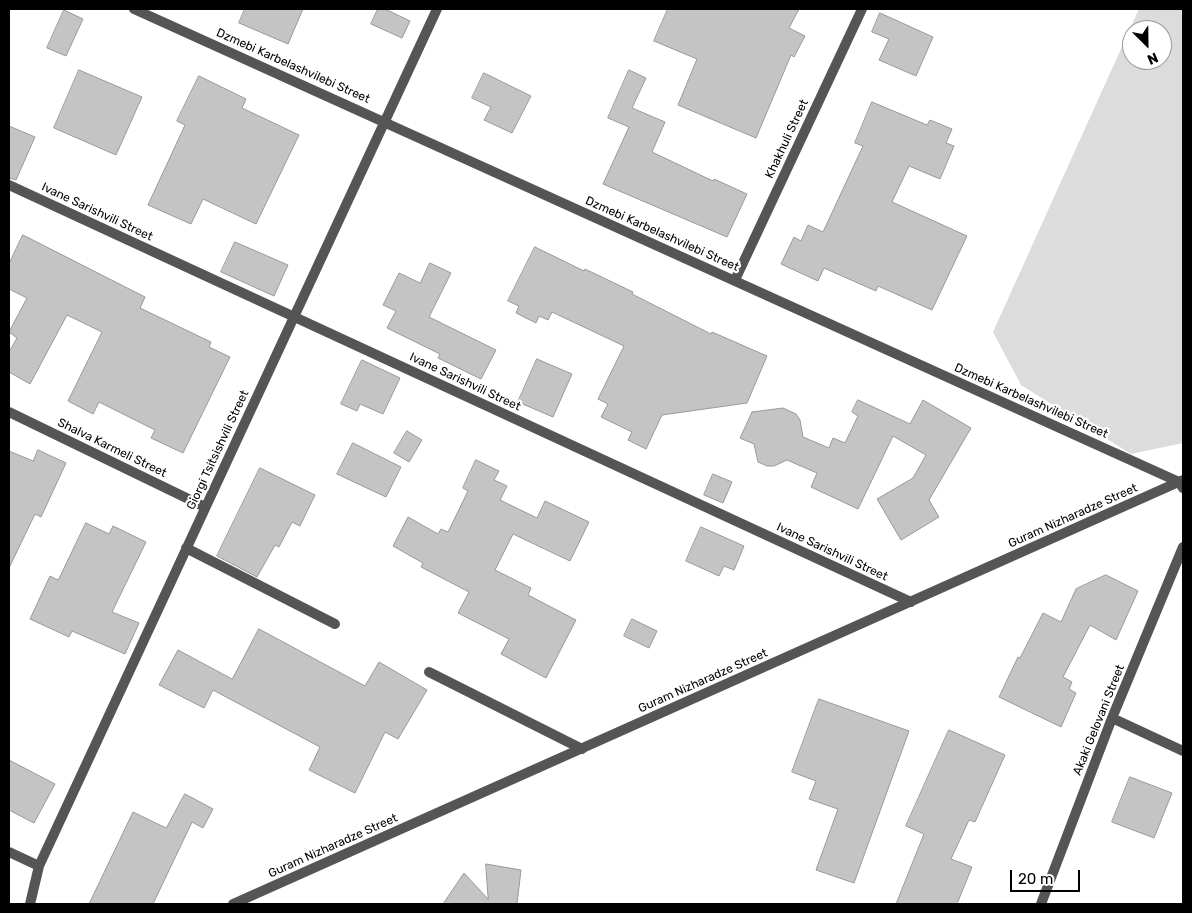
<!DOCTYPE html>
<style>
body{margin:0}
#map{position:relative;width:1192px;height:913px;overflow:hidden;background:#fff;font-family:Rubik,sans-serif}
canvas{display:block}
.frame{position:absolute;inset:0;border:10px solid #000;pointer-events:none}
.north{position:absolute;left:1122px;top:20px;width:50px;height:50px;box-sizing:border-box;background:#fff;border:1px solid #999;border-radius:50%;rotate:157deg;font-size:14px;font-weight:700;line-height:20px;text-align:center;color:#000}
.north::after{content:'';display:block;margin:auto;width:18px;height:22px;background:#000;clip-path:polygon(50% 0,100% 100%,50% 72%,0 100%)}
.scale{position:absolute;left:1010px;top:870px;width:70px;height:22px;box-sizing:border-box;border:2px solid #000;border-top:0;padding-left:6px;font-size:15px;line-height:18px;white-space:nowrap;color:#000;-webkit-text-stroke:4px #fff;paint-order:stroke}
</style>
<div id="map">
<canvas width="1192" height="913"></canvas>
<div class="frame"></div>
<div class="north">N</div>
<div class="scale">20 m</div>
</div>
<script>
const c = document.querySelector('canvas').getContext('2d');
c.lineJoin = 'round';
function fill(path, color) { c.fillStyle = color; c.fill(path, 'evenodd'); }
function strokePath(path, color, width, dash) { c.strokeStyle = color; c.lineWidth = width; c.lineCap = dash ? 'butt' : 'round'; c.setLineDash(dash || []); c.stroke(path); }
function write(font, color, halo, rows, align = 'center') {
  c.font = font + ' Rubik,sans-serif'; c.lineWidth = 4.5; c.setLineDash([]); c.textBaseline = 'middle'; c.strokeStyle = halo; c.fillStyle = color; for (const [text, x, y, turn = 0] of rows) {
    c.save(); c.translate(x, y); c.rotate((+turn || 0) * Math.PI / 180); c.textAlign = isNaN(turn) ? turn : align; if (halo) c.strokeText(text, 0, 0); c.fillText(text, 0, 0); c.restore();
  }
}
const green = new Path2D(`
 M 1139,9 L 1183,9 L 1183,443 L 1131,454 L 1021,385 L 993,332 ZM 1132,30 L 1162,30 L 1162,60 L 1132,60 Z`);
const building = new Path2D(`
 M 245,9 L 303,9 L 288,44 L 239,23 Z
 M 378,9 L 385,9 L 410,21 L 402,38 L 371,24 Z
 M 668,9 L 799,9 L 789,28 L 805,36 L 794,57 L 791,55 L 756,138 L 678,105 L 697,59 L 654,41 Z
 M 64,10 L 83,19 L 66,56 L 47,48 Z
 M 880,13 L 933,37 L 916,76 L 879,60 L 889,39 L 872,32 Z
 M 79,70 L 142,97 L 116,155 L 54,128 Z
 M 629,70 L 646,78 L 632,108 L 665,122 L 652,152 L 713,181 L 714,179 L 747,194 L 727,237 L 603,184 L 629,127 L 608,118 Z
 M 484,73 L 531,96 L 512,133 L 484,120 L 491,107 L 472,98 Z
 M 199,76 L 246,99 L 242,108 L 299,135 L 256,224 L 203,199 L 191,224 L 148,205 L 185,125 L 177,121 Z
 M 872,102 L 927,125 L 930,120 L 952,129 L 946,143 L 954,146 L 940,179 L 909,166 L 892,202 L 967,236 L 932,310 L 878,286 L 876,291 L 824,268 L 818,281 L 781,264 L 794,237 L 801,241 L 808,225 L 823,232 L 863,146 L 855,143 Z
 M 9,126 L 35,137 L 16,180 L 9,178 Z
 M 23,235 L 145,297 L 140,308 L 211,342 L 209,347 L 230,357 L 183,453 L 151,438 L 155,430 L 99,402 L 93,414 L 68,401 L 102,332 L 67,315 L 30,384 L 9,372 L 9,352 L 17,338 L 9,332 L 27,298 L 9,289 L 9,264 Z
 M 235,242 L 288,265 L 274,296 L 221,272 Z
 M 535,247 L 584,271 L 585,269 L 633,292 L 632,294 L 711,334 L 712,332 L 767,356 L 747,403 L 662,415 L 646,449 L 628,440 L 632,432 L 601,417 L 608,404 L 598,399 L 624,346 L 552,312 L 548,320 L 539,316 L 536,323 L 516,313 L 519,306 L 508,301 Z
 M 430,263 L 451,273 L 429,317 L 496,350 L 481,379 L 438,358 L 440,354 L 387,328 L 396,311 L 383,305 L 399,273 L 420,283 Z
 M 537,359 L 572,374 L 553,417 L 518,402 Z
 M 362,360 L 400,378 L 383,414 L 360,404 L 357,411 L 341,404 Z
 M 858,400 L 910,424 L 923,400 L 971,428 L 929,500 L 939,517 L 901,540 L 877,499 L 913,478 L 926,455 L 893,436 L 858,509 L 811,487 L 817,473 L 787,460 L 774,466 L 767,466 L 758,462 L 754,444 L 740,438 L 752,412 L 783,408 L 796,414 L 800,420 L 803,437 L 829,448 L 833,438 L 845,443 L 858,416 L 852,412 Z
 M 407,431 L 422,440 L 409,462 L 394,453 Z
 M 353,443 L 401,467 L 386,497 L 337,474 Z
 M 38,450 L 66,463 L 41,517 L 35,514 L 9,568 L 9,451 L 33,461 Z
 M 476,460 L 499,471 L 494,480 L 507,486 L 500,500 L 537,518 L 545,501 L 589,522 L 570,561 L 513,534 L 495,570 L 531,588 L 528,595 L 576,620 L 546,678 L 501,654 L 509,639 L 458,613 L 469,592 L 421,567 L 423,563 L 393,546 L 408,517 L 438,534 L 441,529 L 448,532 L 468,491 L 463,488 Z
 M 260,468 L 315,495 L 300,526 L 292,522 L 279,547 L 275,545 L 257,577 L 217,556 Z
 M 713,474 L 732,482 L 723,503 L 704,495 Z
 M 86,523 L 109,534 L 113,526 L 146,542 L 112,612 L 139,623 L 125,654 L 72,631 L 69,637 L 30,619 L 50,576 L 58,580 Z
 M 701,527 L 744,546 L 734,570 L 724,566 L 719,576 L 686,561 Z
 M 1106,575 L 1138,591 L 1116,640 L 1090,625 L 1063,677 L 1072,682 L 1069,689 L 1076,693 L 1061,727 L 999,697 L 1018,657 L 1020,658 L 1043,613 L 1061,622 L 1076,589 Z
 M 632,619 L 657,631 L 649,648 L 624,636 Z
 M 259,629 L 365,686 L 379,662 L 427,690 L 398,739 L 385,732 L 355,793 L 309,770 L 320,747 L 213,690 L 204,708 L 159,685 L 178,650 L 232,679 Z
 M 819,699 L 909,731 L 854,883 L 816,870 L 838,809 L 809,799 L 816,781 L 792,772 Z
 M 949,730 L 1005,755 L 975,822 L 969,820 L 951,859 L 972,867 L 957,904 L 896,904 L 924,834 L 906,826 Z
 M 9,760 L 55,784 L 34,823 L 9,810 Z
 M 1130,777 L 1172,793 L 1154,838 L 1112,822 Z
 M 185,794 L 213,809 L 203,828 L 192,822 L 153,904 L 89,904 L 133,812 L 166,828 Z
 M 486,864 L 521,870 L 517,904 L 443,904 L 464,873 L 488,899 Z`);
const service = new Path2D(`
 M 429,672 L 582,749`);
const minor = new Path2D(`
 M 134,9 L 1179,482 L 1183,488
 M 9,185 L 911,602
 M 735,280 L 862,9
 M 9,412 L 205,507
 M 186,548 L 335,624
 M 1112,718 L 1183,751
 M 9,852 L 39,866
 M 30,904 L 39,866 L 437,9
 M 1041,904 L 1112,718 L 1183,547`);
const tertiary = new Path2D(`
 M 233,904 L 1183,480`);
const streetNames = [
 ["Dzmebi Karbelashvilebi Street",293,66,24],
 ["Khakhuli Street",787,139,-65],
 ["Ivane Sarishvili Street",97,212,25],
 ["Dzmebi Karbelashvilebi Street",662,234,24],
 ["Ivane Sarishvili Street",465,382,25],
 ["Dzmebi Karbelashvilebi Street",1031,401,24],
 ["Shalva Karmeli Street",112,448,26],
 ["Giorgi Tsitsishvili Street",218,450,-65],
 ["Guram Nizharadze Street",1073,516,-24],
 ["Ivane Sarishvili Street",832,552,25],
 ["Guram Nizharadze Street",703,681,-24],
 ["Akaki Gelovani Street",1099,720,-68],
 ["Guram Nizharadze Street",333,846,-24]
];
fill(green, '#dcdcdc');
fill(building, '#c4c4c4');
strokePath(building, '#999', 1);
strokePath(service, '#555', 10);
strokePath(minor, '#555', 10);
strokePath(tertiary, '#555', 10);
write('12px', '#000', '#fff', streetNames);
</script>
